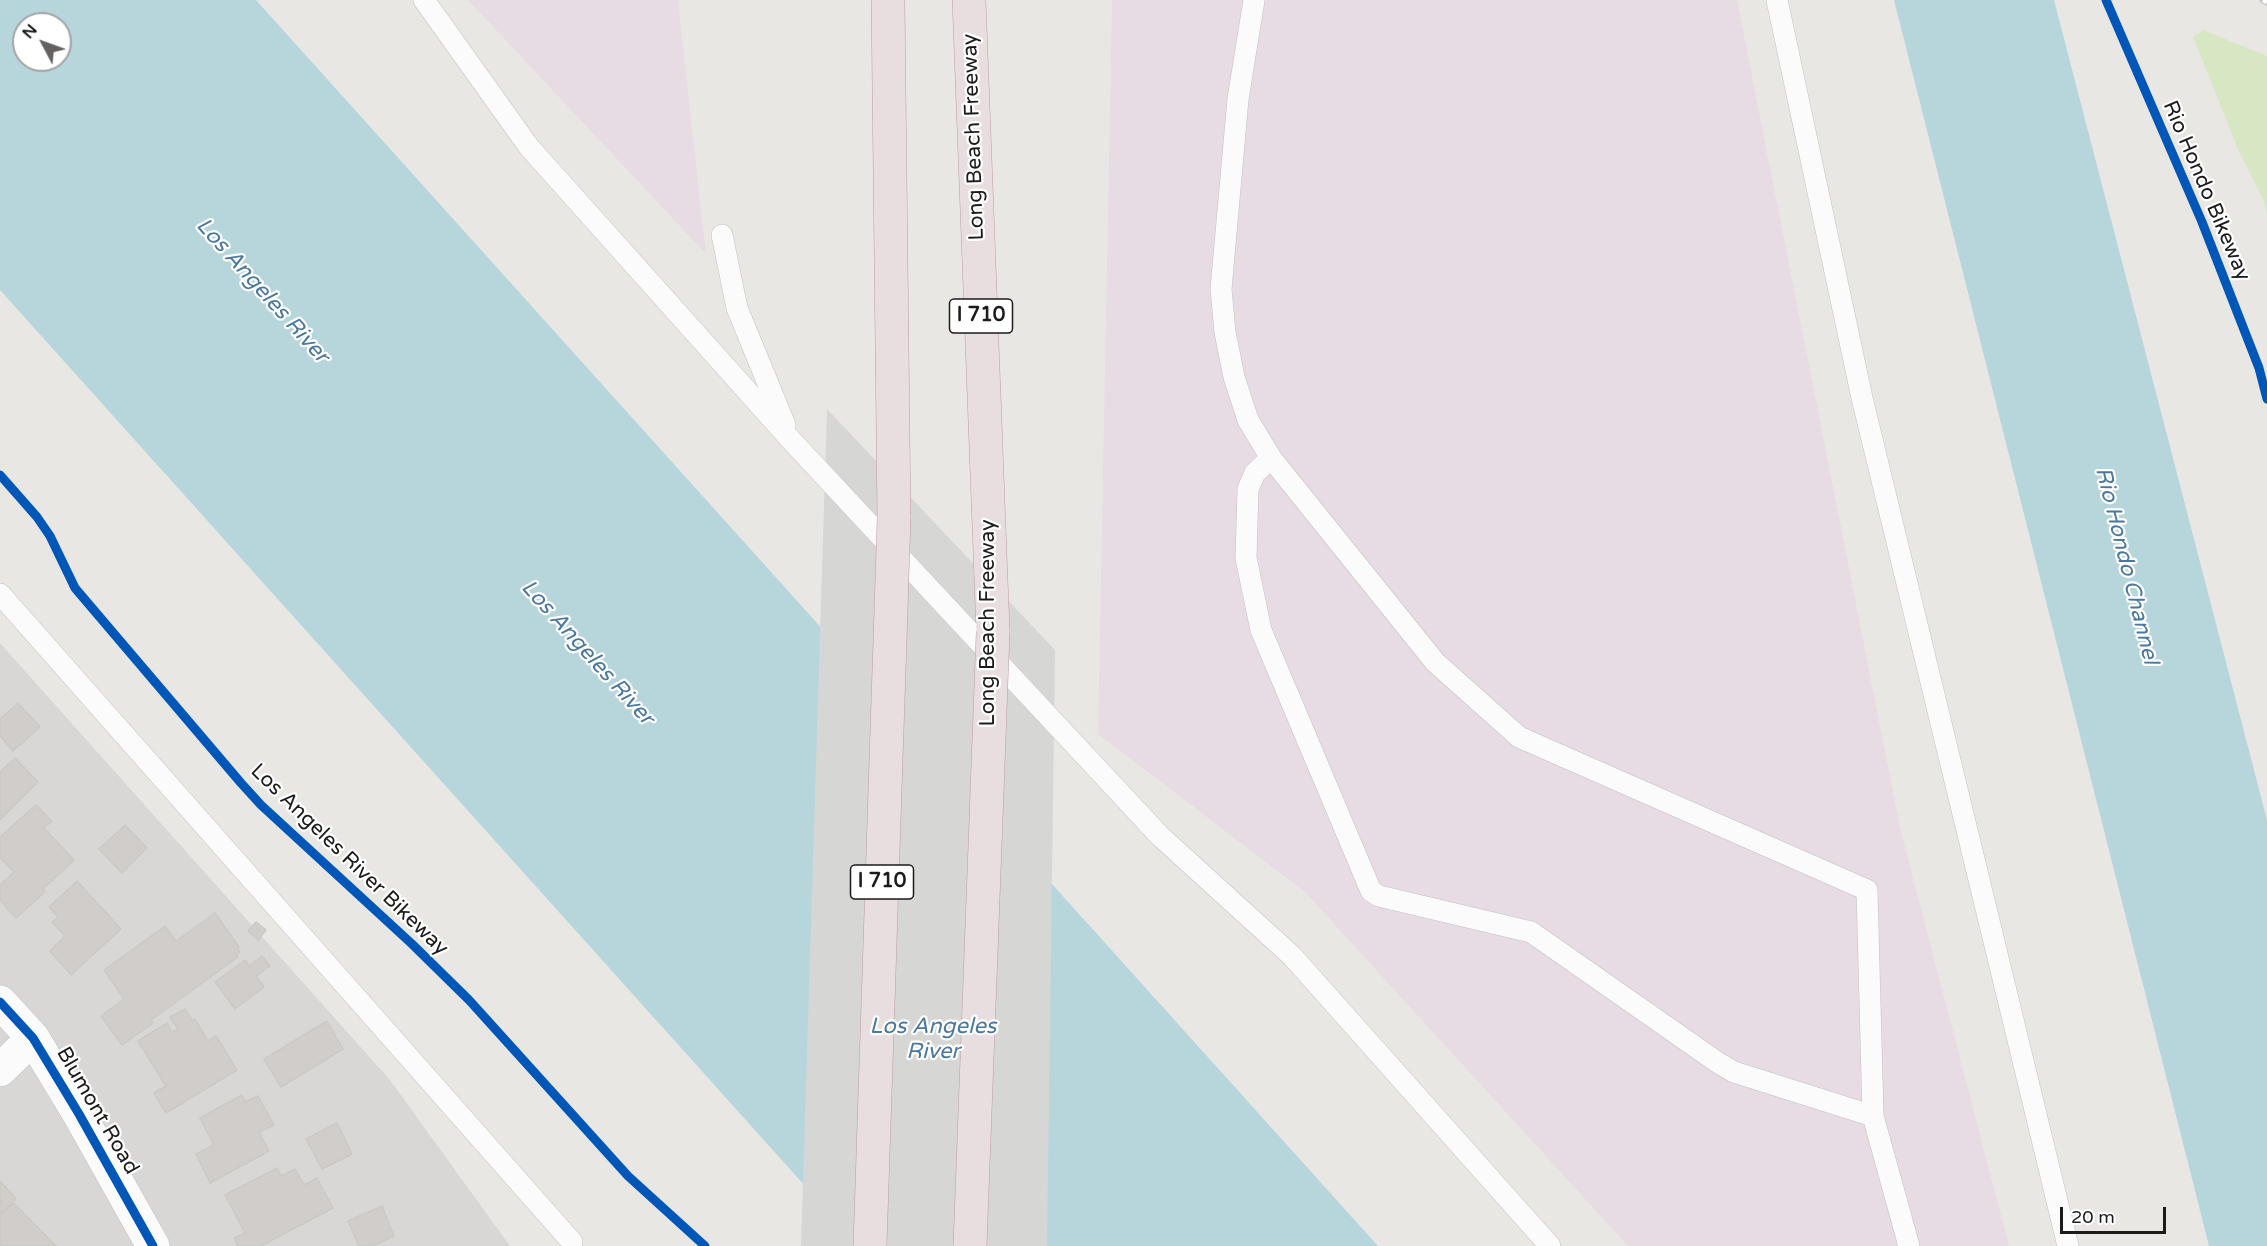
<!DOCTYPE html>
<style>
body{margin:0}
#map{position:relative;width:2267px;height:1246px;overflow:hidden;background:#e9e7e4;font-family:"Varela Round",sans-serif}
canvas{display:block}
.north{position:absolute;left:12px;top:12px;width:60px;height:60px;box-sizing:border-box;background:#fff;border:2px solid #a4a4a4;border-radius:50%;rotate:311deg;font-size:16px;font-weight:700;line-height:24px;text-align:center;color:#1b1b1b}
.north::after{content:'';display:block;margin:auto;width:21px;height:27px;background:#636261;clip-path:polygon(50% 0,100% 100%,50% 72%,0 100%)}
.scale{position:absolute;left:2060px;top:1207px;width:106px;height:27px;box-sizing:border-box;border:3px solid #1b1b1b;border-top:0;padding-left:8px;font-size:18px;line-height:21px;white-space:nowrap;color:#1b1b1b;-webkit-text-stroke:4px #fff;paint-order:stroke}
</style>
<div id="map">
<canvas width="2267" height="1246"></canvas>
<div class="north">N</div>
<div class="scale">20 m</div>
</div>
<script>
const c = document.querySelector('canvas').getContext('2d');
c.lineJoin = 'round';
function fill(path, color) { c.fillStyle = color; c.fill(path, 'evenodd'); }
function strokePath(path, color, width, dash) { c.strokeStyle = color; c.lineWidth = width; c.lineCap = dash ? 'butt' : 'round'; c.setLineDash(dash || []); c.stroke(path); }
function write(font, color, halo, rows, align = 'center') {
  c.font = font + ' "Varela Round",sans-serif'; c.lineWidth = 4.5; c.setLineDash([]); c.textBaseline = 'middle'; c.strokeStyle = halo; c.fillStyle = color; for (const [text, x, y, turn = 0] of rows) {
    c.save(); c.translate(x, y); c.rotate((+turn || 0) * Math.PI / 180); c.textAlign = isNaN(turn) ? turn : align; if (halo) c.strokeText(text, 0, 0); c.fillText(text, 0, 0); c.restore();
  }
}
const residential = new Path2D(`
 M 0,643 L 390,1080 L 510,1246 L 0,1246 Z`);
const industrial = new Path2D(`
 M 468,0 L 678,0 L 706,254 Z
 M 1112,0 L 1737,0 L 1901,832 L 2009,1246 L 1628,1246 L 1305,892 L 1098,734 Z`);
const grass = new Path2D(`
 M 2203,30 L 2267,56 L 2267,214 L 2264,201 L 2237,147 L 2193,37 Z`);
const water = new Path2D(`
 M 0,0 L 256,0 L 1378,1246 L 859,1246 L 0,290 ZM 24,24 L 60,24 L 60,60 L 24,60 Z
 M 1894,0 L 2054,0 L 2267,820 L 2267,1246 L 2209,1246 Z`);
const pier = new Path2D(`
 M 827,409 L 1055,650 L 1047,1246 L 801,1246 Z`);
const building = new Path2D(`
 M 18,703 L 40,727 L 13,751 L 0,736 L 0,719 Z
 M 15,758 L 38,782 L 0,820 L 0,772 Z
 M 36,805 L 52,821 L 44,828 L 74,860 L 43,889 L 45,892 L 16,918 L 0,900 L 0,885 L 14,872 L 0,857 L 0,837 Z
 M 125,825 L 147,848 L 122,873 L 99,849 Z
 M 77,881 L 121,929 L 71,975 L 50,951 L 65,936 L 52,922 L 58,917 L 49,907 Z
 M 215,913 L 239,947 L 237,948 L 240,952 L 236,955 L 238,957 L 151,1020 L 153,1023 L 122,1045 L 101,1016 L 124,999 L 104,970 L 165,926 L 176,941 Z
 M 256,922 L 266,930 L 258,940 L 248,931 Z
 M 262,956 L 270,966 L 256,976 L 264,987 L 235,1009 L 215,982 L 245,960 L 249,966 Z
 M 185,1009 L 192,1020 L 195,1019 L 208,1041 L 216,1036 L 237,1070 L 166,1113 L 154,1093 L 166,1086 L 138,1041 L 167,1023 L 172,1032 L 178,1029 L 170,1017 Z
 M 327,1021 L 343,1049 L 281,1087 L 264,1059 Z
 M 242,1095 L 245,1102 L 258,1096 L 274,1125 L 259,1132 L 269,1151 L 210,1183 L 196,1154 L 214,1145 L 200,1118 Z
 M 337,1123 L 352,1154 L 322,1169 L 306,1139 Z
 M 277,1168 L 281,1176 L 295,1169 L 304,1185 L 317,1178 L 333,1208 L 261,1246 L 238,1246 L 234,1238 L 245,1233 L 225,1195 Z
 M 0,1181 L 16,1199 L 0,1214 Z
 M 14,1203 L 56,1246 L 0,1246 L 0,1216 Z
 M 382,1206 L 394,1236 L 373,1246 L 359,1246 L 348,1221 Z`);
const lane = new Path2D(`
 M 424,0 L 529,147 L 791,440 L 1160,836 L 1292,956 L 1550,1246
 M 1254,0 L 1238,99 L 1221,289 L 1225,332 L 1234,377 L 1248,420 L 1271,458 L 1435,662 L 1519,737 L 1867,890 L 1873,1116 L 1734,1072 L 1717,1062 L 1531,932 L 1379,896 L 1371,891 L 1261,630 L 1246,558 L 1248,489 L 1255,473 L 1271,458
 M 1777,0 L 1862,398 L 2068,1246
 M 722,235 L 737,308 L 785,425
 M 0,594 L 572,1242
 M 1873,1116 L 1909,1246`);
const street = new Path2D(`
 M 0,1002 L 33,1038 L 79,1114 L 153,1246
 M 0,1070 L 33,1038`);
const highway = new Path2D(`
 M 888,0 L 894,518
 M 969,0 L 993,632`);
const rail = new Path2D(`
 M 2263,0 L 2267,2`);
const highwayBridge = new Path2D(`
 M 870,1246 L 894,518
 M 970,1246 L 993,632`);
const cycleway = new Path2D(`
 M 2106,0 L 2202,222 L 2259,368 L 2267,399
 M 0,475 L 37,517 L 50,536 L 75,588 L 241,783 L 261,805 L 412,944 L 469,1000 L 628,1176 L 705,1246
 M 0,1002 L 33,1038 L 79,1114 L 153,1246`);
const shields = [
 [981,316,63],
 [882,882,63]
];
const shieldNames = [
 ["I 710",981,316],
 ["I 710",882,882]
];
const streetNames = [
 ["Long Beach Freeway",974,137,-92],
 ["Rio Hondo Bikeway",2206,191,67],
 ["Long Beach Freeway",988,623,-90],
 ["Los Angeles River Bikeway",349,860,44],
 ["Blumont Road",97,1111,60]
];
const waterNames = [
 ["Los Angeles River",262,291,48],
 ["Rio Hondo Channel",2126,566,76],
 ["Los Angeles River",587,653,48],
 ["Los Angeles",933,1027],
 ["River",933,1052]
];
fill(residential, '#d8d7d5');
fill(industrial, '#e7dce3');
fill(grass, '#d7e6c3');
fill(water, '#b7d6dc');
fill(pier, '#d6d6d5');
fill(building, '#d0cdcb');
strokePath(building, '#ccc9c5', 1.5);
strokePath(lane, '#c2c1c0', 22);
strokePath(street, '#c2c1c0', 34);
strokePath(highway, '#bc9da8', 34);
strokePath(lane, '#fcfbfb', 21);
strokePath(street, '#fcfbfb', 33);
strokePath(highway, '#e8dedf', 33);
strokePath(rail, '#c9c8c8', 7);
strokePath(rail, '#fff', 4.5, [14]);
strokePath(highwayBridge, '#bc9da8', 34, []);
strokePath(highwayBridge, '#e8dedf', 33);
strokePath(cycleway, '#0057b8', 9);
for (const [x, y, w] of shields) { const box = new Path2D(); box.roundRect(x - w / 2, y - 17, w, 34, 4.5); c.fillStyle = '#fff'; c.fill(box); strokePath(box, '#1b1b1b', 1.5); }
write('bold 20px', '#1b1b1b', null, shieldNames);
write('21px', '#1b1b1b', '#fff', streetNames);
write('italic 22px', '#4a789e', '#fff', waterNames);
</script>
